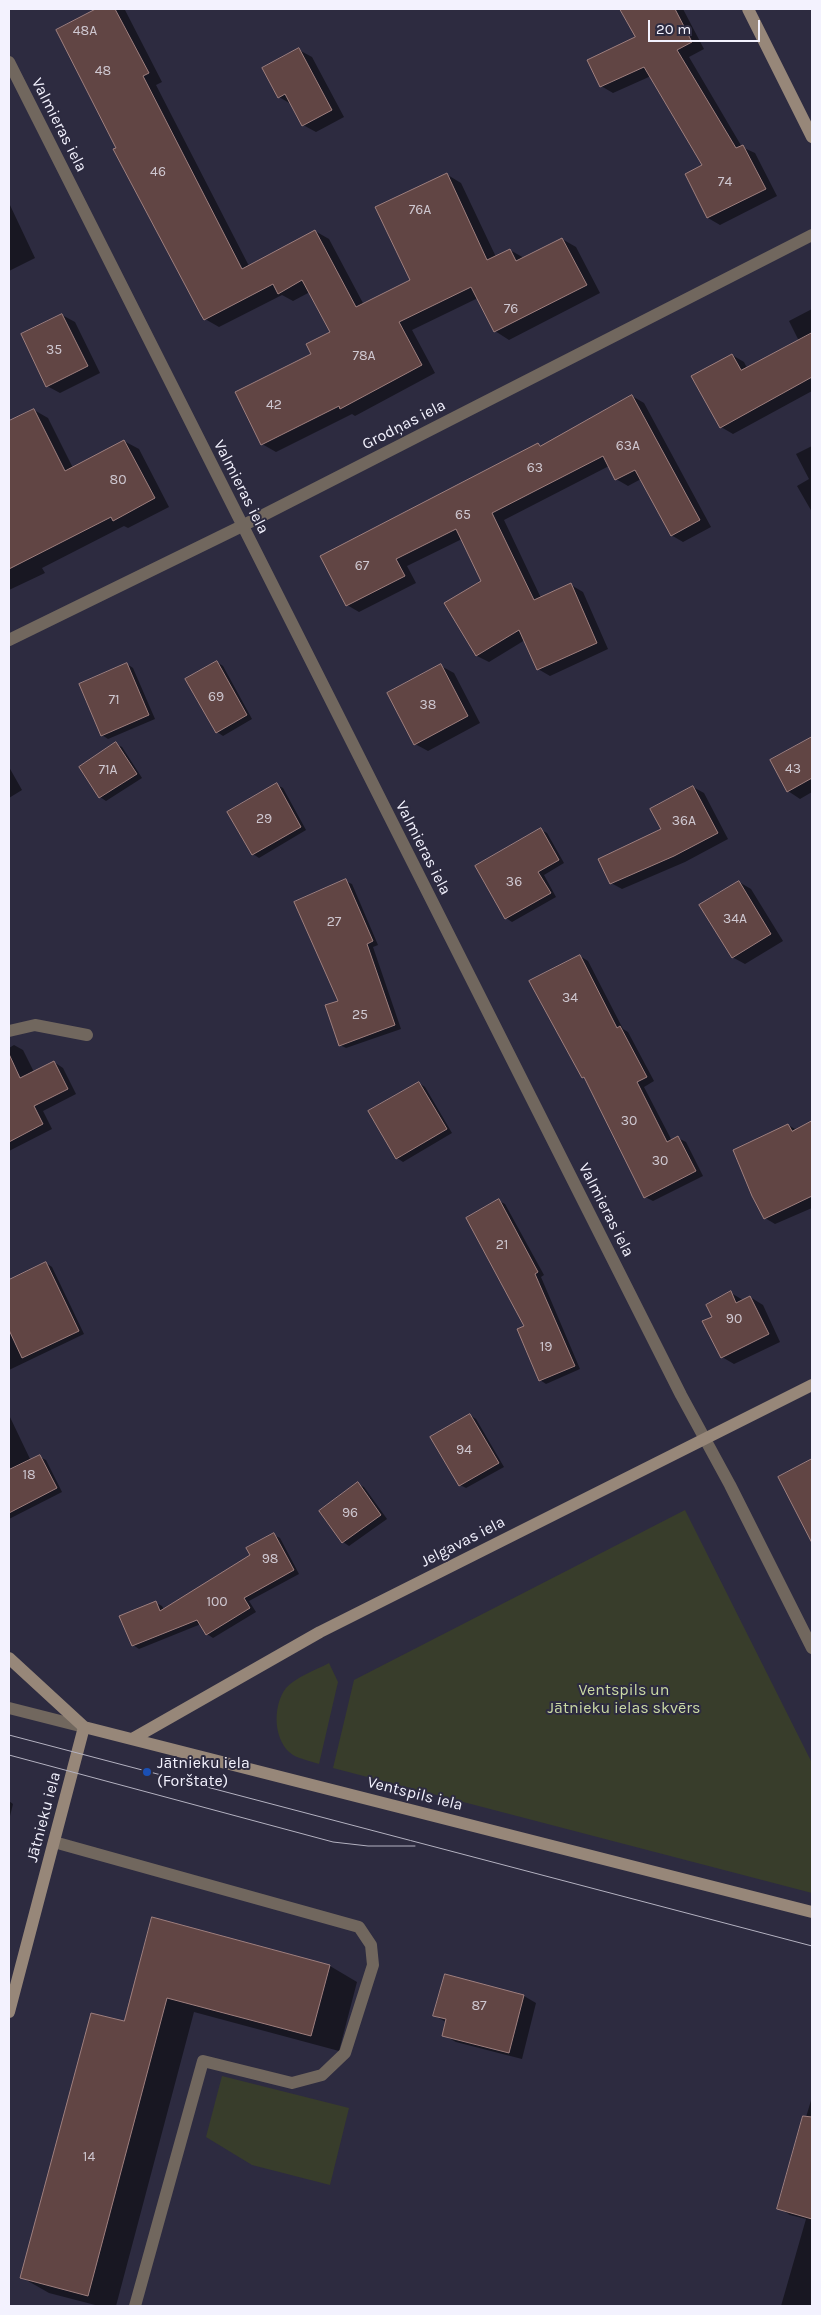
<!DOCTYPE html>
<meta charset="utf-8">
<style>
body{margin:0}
#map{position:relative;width:821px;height:2315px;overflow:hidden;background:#2d2b40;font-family:Karla,sans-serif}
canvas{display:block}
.frame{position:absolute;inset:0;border:10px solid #f3f2fe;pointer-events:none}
.scale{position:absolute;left:648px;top:20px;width:112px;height:22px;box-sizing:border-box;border:2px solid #f3f2fe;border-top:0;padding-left:6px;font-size:15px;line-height:18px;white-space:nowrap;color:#f3f2fe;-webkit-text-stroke:4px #2d2b40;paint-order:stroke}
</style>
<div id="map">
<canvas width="821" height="2315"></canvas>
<div class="frame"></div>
<div class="scale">20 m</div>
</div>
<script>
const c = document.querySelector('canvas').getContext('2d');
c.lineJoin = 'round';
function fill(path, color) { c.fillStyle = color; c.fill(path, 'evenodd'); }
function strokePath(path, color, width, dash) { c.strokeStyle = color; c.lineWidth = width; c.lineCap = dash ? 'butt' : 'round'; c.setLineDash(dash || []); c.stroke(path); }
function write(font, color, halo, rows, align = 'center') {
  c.font = font + ' Karla,sans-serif'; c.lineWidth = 4; c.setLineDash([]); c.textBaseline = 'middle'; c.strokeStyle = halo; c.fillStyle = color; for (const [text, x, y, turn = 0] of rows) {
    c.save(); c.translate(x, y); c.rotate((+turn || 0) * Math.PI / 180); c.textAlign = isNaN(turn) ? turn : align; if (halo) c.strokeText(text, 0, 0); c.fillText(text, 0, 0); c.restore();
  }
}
const green = new Path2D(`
 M 685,1510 L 812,1763 L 812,1893 L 333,1768 L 354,1680 Z
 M 329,1663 L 338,1682 L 319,1764 C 311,1761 300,1759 293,1755 C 273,1742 272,1706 286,1688 C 296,1677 316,1670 329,1663 Z
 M 222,2076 L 349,2108 L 330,2185 L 252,2165 L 206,2137 Z`);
const shadow = new Path2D(`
 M 99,9 L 125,10 L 162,82 L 156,85 L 249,266 L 315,231 L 329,239 L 364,305 L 412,281 L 446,174 L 461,183 L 496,257 L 510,250 L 524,258 L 562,239 L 576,247 L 600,293 L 509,340 L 495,331 L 478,298 L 412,330 L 435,373 L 355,416 L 352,414 L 276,452 L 262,444 L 313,354 L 331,332 L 310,292 L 293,301 L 282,295 L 219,327 L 205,319 L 57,30 Z
 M 621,9 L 683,9 L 704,49 L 689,57 L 742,147 L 755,153 L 777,196 L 720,225 L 708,218 L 687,175 L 704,166 L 651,76 L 613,93 L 601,86 L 636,38 Z
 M 299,50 L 312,57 L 344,117 L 316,132 L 303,125 L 291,104 L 279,97 Z
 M 9,203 L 35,258 L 9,271 Z
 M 812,309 L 812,391 L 733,434 L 721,427 L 732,355 L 744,362 L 747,368 L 799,341 L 789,321 Z
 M 62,315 L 75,322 L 100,373 L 60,393 L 47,386 Z
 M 632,396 L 644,403 L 711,527 L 683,542 L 671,535 L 641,479 L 628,486 L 616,479 L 609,466 L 504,520 L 541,598 L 571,585 L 583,592 L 608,649 L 550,676 L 538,669 L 525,640 L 489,662 L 477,656 L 445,603 L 483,581 L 462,539 L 407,566 L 416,583 L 359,612 L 347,605 L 322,556 L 538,445 L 541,446 Z
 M 34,410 L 48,418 L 73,468 L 124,441 L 139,449 L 169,507 L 128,528 L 124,526 L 42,568 L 45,573 L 9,590 L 9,520 L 16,516 L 9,503 L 9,423 Z
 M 812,446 L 812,512 L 797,486 L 809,479 L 796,454 Z
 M 217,662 L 223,666 L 252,719 L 223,736 L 217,732 Z
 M 127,664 L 133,668 L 155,719 L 108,739 L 102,735 Z
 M 441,666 L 454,673 L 480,723 L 428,751 L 415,744 Z
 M 812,739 L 812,792 L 800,799 L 788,791 L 771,761 Z
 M 116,744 L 122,747 L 142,778 L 106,801 L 100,797 Z
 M 9,767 L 22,790 L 9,798 Z
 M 277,785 L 283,788 L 306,830 L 259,858 L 253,854 Z
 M 693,787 L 704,793 L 728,839 L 685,862 L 622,889 L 611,883 L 662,830 Z
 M 541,830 L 547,833 L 564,863 L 544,875 L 556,897 L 512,922 L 506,918 Z
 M 345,881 L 352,884 L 378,945 L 373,947 L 401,1029 L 346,1048 L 340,1045 Z
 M 739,882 L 751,889 L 783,941 L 745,964 L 732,957 Z
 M 580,956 L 588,961 L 623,1029 L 628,1032 L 654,1081 L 644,1087 L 672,1141 L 678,1138 L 686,1142 L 703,1176 L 653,1201 L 645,1197 L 586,1079 L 583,1077 Z
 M 14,1045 L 23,1050 L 34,1072 L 54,1062 L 63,1068 L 76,1094 L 43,1111 L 52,1129 L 9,1151 L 9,1048 Z
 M 419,1083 L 425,1087 L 452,1133 L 403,1162 L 397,1158 Z
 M 812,1123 L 812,1208 L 775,1224 L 765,1218 L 788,1125 L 797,1130 Z
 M 499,1201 L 505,1204 L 544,1275 L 541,1277 L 580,1369 L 546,1384 L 540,1380 L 526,1326 Z
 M 46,1263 L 52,1267 L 84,1334 L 9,1370 L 9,1281 Z
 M 731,1293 L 743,1300 L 750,1297 L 763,1305 L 780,1342 L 734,1364 L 722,1357 L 714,1317 Z
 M 9,1415 L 31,1461 L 40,1457 L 46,1460 L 62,1492 L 9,1519 Z
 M 470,1415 L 476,1419 L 504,1467 L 466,1488 L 460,1485 Z
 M 812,1460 L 812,1540 L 780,1478 Z
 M 358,1484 L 364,1487 L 387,1519 L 349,1546 L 343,1542 Z
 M 274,1535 L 280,1538 L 299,1574 L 249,1601 L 256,1612 L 213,1638 L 207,1634 L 201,1624 L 139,1649 L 133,1645 L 156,1603 L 162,1606 L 164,1610 L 252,1555 Z
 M 9,1801 L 13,1804 L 9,1820 Z
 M 153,1919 L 330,1966 L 357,1982 L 339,2051 L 194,2012 L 116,2306 L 99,2306 L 49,2293 L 21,2277 L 125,2023 Z
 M 446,1976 L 524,1996 L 536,2003 L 522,2059 L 456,2042 L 443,2035 L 446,2022 L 435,2016 Z
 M 812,2097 L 812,2306 L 781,2306 L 806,2219 L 790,2215 L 779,2208 Z`);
const building = new Path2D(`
 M 96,9 L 115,9 L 149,73 L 143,76 L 242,269 L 315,230 L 356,307 L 410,280 L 375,207 L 447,173 L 487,260 L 510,249 L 516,261 L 562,238 L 587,285 L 494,332 L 471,287 L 399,322 L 422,365 L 340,409 L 339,406 L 261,445 L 235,392 L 311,354 L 306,344 L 330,332 L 302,280 L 278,294 L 273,284 L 204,320 L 201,315 L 113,149 L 116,148 L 56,30 Z
 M 620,9 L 675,9 L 692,42 L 677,50 L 736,148 L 743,145 L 766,189 L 707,218 L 685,174 L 702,165 L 644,67 L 600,87 L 587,60 L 635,37 Z
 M 299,48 L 332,110 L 302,126 L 285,94 L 278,98 L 262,68 Z
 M 62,314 L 88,366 L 46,387 L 21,334 Z
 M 812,333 L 812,377 L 720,428 L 691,376 L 732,354 L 741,370 Z
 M 632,395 L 700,520 L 671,536 L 635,470 L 615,480 L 603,456 L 492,513 L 534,600 L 571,583 L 597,643 L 537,670 L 519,630 L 476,656 L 444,603 L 481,581 L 456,529 L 396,559 L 405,576 L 346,606 L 320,556 L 538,443 L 540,446 Z
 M 34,409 L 65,471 L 124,440 L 155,498 L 113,521 L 111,517 L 9,569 L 9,421 Z
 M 217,661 L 247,715 L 216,733 L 185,679 Z
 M 127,663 L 149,715 L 101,736 L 79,684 Z
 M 441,664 L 468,716 L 414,745 L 387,693 Z
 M 812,737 L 812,778 L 787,792 L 770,760 Z
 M 116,742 L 137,774 L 99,798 L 79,767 Z
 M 277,783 L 301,827 L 252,855 L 227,812 Z
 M 693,786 L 718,833 L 674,856 L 610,884 L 598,859 L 661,829 L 650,809 Z
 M 541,828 L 559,860 L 538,872 L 551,893 L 505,919 L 475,866 Z
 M 346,879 L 373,941 L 367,944 L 395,1025 L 339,1046 L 325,1005 L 338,1001 L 294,902 Z
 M 739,881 L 771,934 L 732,958 L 699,905 Z
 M 580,955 L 617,1028 L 620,1026 L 647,1077 L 637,1082 L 667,1142 L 678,1136 L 696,1171 L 644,1198 L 584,1077 L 582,1078 L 529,981 Z
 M 9,1054 L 20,1078 L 54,1061 L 68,1089 L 34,1106 L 43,1124 L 9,1142 Z
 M 419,1082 L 447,1129 L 396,1159 L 368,1111 Z
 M 812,1121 L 812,1196 L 764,1219 L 752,1196 L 733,1150 L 788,1124 L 792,1131 Z
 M 499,1199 L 538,1272 L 535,1274 L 575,1366 L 539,1381 L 517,1329 L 524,1326 L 466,1218 Z
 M 46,1262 L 79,1331 L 22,1358 L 9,1330 L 9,1280 Z
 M 731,1291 L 736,1303 L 750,1296 L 769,1334 L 721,1358 L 702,1321 L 712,1317 L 706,1305 Z
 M 470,1414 L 499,1463 L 459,1486 L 430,1437 Z
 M 40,1455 L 57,1488 L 9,1513 L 9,1470 Z
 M 812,1459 L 812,1543 L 778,1477 Z
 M 358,1482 L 381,1515 L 342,1543 L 319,1511 Z
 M 274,1533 L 294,1570 L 244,1598 L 250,1608 L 206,1635 L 197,1620 L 132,1646 L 119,1616 L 156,1601 L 160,1611 L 250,1555 L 246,1548 Z
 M 152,1917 L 330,1965 L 311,2036 L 167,1998 L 88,2296 L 20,2278 L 91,2013 L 124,2021 Z
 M 445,1974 L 524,1995 L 509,2053 L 442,2036 L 446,2019 L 433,2016 Z
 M 803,2116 L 812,2117 L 812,2219 L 777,2209 Z`);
const lane = new Path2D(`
 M 9,1031 L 35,1025 L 87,1035
 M 54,1842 L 359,1927 L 371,1945 L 373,1965 L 345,2053 L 322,2075 L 292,2083 L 203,2061 L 135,2306`);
const street = new Path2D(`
 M 9,62 L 681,1395 L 730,1485 L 812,1648
 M 9,640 L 242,526 L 812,235
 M 9,1708 L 84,1727`);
const secondary = new Path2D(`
 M 748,9 L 812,137
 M 9,1658 L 84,1727 L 9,2012
 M 84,1727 L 812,1912
 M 134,1738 L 320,1632 L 812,1385`);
const tram = new Path2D(`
 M 9,1735 L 812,1946
 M 9,1755 L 333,1842 L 368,1846 L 415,1846`);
const markers = [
 [147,1772,5,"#1a4fb4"]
];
const numberNames = [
 ["48A",85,31],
 ["48",103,71],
 ["46",158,172],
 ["74",725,182],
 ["76A",420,210],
 ["76",511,309],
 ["35",54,350],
 ["78A",364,356],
 ["42",274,405],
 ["63A",628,446],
 ["63",535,468],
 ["80",118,480],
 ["65",463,515],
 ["67",362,566],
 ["69",216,697],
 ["71",114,700],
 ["38",428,705],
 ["43",793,769],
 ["71A",108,770],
 ["29",264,819],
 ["36A",684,821],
 ["36",514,882],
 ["34A",735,919],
 ["27",334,922],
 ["34",570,998],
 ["25",360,1015],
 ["30",629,1121],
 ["30",660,1161],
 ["21",502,1245],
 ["90",734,1319],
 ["19",546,1347],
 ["94",464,1450],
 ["18",29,1475],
 ["96",350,1513],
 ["98",270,1559],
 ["100",217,1602],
 ["87",479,2006],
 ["14",89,2157]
];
const streetNames = [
 ["Valmieras iela",59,125,63],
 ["Grodņas iela",404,425,-27],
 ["Valmieras iela",241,487,63],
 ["Valmieras iela",423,848,63],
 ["Valmieras iela",606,1210,63],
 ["Jelgavas iela",463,1542,-27],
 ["Ventspils iela",415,1794,14],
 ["Jātnieku iela",44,1817,-75]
];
const parkNames = [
 ["Ventspils un",624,1690],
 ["Jātnieku ielas skvērs",624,1708]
];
const poiNames = [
 ["Jātnieku iela",157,1763],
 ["(Forštate)",157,1781]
];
fill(green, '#383d2b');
fill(shadow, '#0007');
fill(building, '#614544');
strokePath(building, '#9e7f7e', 1);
strokePath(lane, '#71675e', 12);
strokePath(street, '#71675e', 12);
strokePath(secondary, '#978779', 12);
strokePath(tram, '#b4b2c1', 1);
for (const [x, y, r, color] of markers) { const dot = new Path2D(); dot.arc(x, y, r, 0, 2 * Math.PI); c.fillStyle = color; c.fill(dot); strokePath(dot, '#2d2b40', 2); }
write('14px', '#cec7d0', null, numberNames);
write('16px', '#f3f2fe', '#2d2b40', streetNames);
write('16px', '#cad9a4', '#2d2b40', parkNames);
write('16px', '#f3f2fe', '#2d2b40', poiNames, 'left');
</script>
